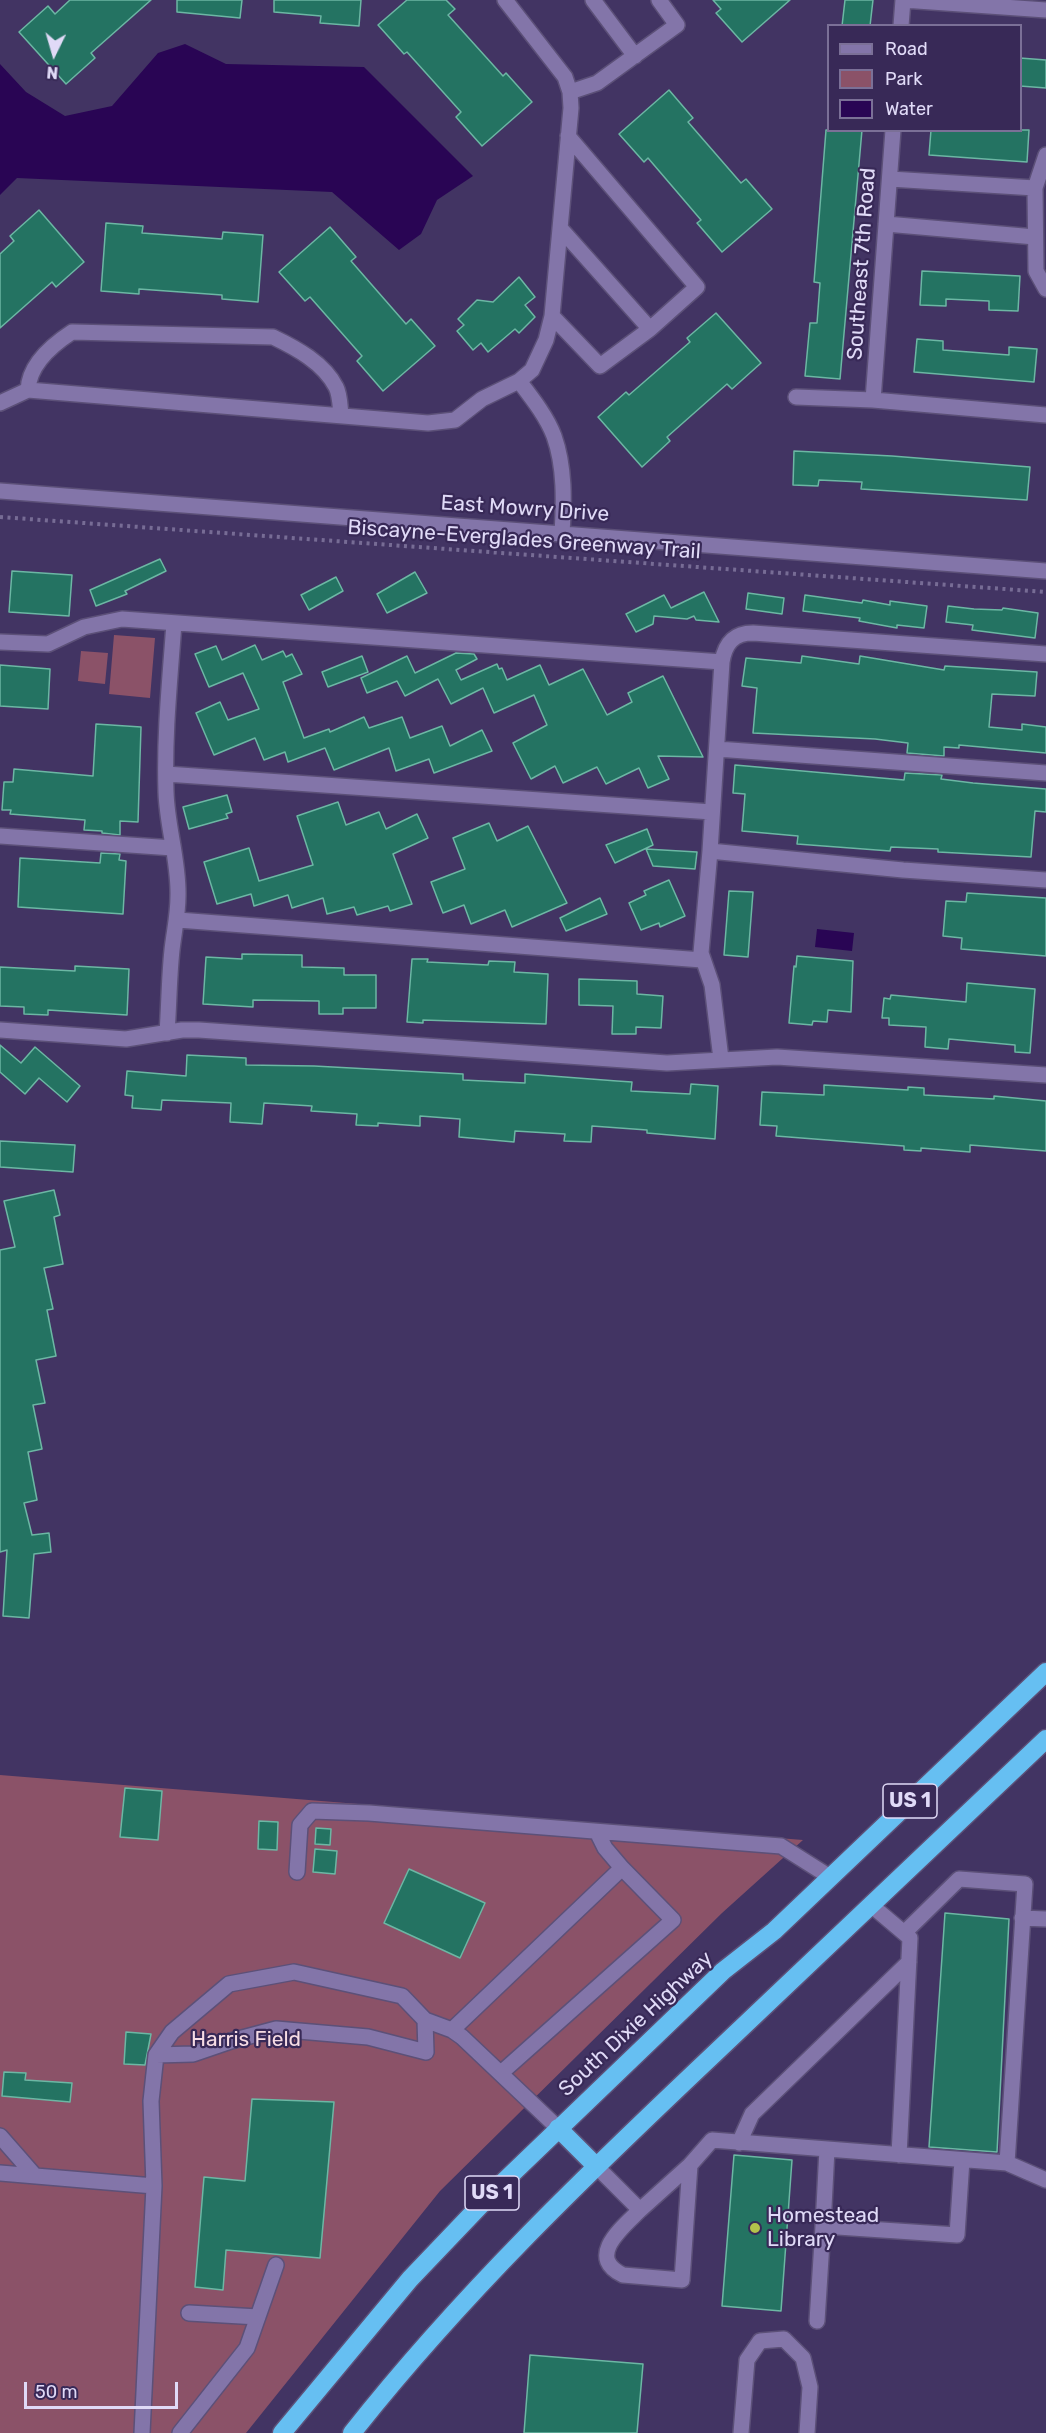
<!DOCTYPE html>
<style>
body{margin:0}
#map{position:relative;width:1046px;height:2433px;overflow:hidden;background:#423463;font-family:Rubik,sans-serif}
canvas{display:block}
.legend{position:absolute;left:827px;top:24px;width:195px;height:108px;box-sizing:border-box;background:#382957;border:2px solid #7b7097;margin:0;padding:8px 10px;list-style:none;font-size:18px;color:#e0daf7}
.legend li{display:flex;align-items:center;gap:12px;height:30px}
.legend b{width:30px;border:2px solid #7b7097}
.north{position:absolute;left:24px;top:24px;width:60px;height:60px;-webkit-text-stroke:4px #382957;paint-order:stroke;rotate:185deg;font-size:16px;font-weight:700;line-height:24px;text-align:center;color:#e0daf7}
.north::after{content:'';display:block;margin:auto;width:21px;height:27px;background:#e0daf7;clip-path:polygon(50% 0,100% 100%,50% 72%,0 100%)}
.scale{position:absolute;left:24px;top:2382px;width:154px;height:27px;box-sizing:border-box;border:3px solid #e0daf7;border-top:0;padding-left:8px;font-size:18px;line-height:21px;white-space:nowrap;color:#e0daf7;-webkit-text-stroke:4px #382957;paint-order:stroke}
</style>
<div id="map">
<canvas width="1046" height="2433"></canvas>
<ul class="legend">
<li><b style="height:8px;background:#8375a9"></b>Road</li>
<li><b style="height:16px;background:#8b5268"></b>Park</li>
<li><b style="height:16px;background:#290554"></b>Water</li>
</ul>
<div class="north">N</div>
<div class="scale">50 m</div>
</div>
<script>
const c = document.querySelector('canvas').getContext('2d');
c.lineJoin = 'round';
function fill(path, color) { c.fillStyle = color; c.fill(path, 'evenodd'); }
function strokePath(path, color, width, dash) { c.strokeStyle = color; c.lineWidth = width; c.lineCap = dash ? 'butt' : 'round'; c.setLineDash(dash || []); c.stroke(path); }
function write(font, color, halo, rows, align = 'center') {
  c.font = font + ' Rubik,sans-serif'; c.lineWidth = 4.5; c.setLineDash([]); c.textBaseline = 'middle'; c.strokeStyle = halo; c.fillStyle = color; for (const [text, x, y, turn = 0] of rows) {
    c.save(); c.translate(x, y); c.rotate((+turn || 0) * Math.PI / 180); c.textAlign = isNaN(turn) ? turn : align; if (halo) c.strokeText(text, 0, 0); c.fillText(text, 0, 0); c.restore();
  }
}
const green = new Path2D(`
 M 114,635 L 155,638 L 150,698 L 109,694 Z
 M 81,651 L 108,653 L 105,684 L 78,681 Z
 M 0,1775 L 803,1840 L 722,1913 L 440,2191 L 246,2433 L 0,2433 Z`);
const water = new Path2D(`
 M 185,44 L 226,64 L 364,67 L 473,176 L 437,200 L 421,234 L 399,250 L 332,192 L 17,178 L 0,195 L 0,64 L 26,92 L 65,116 L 112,106 L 158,53 Z
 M 817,929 L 854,933 L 852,951 L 815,947 Z`);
const building = new Path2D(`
 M 70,0 L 151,0 L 91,53 L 95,58 L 66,84 L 19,32 L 48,6 L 55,14 Z
 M 177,0 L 242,0 L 240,18 L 177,12 Z
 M 274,0 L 361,0 L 359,26 L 320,23 L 321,16 L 274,12 Z
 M 407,0 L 446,0 L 455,9 L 448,15 L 503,76 L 506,73 L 532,102 L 482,146 L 456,117 L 461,112 L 407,52 L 404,54 L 378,25 Z
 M 713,0 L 790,0 L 742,42 L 716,13 L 721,9 Z
 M 845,0 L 873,0 L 870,26 L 842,26 Z
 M 1020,58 L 1046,60 L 1046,88 L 1020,86 Z
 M 669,90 L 693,118 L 688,122 L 741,183 L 746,179 L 772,209 L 722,252 L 697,223 L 701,220 L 648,158 L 644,162 L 619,134 Z
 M 826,130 L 862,130 L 840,379 L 805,376 L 810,323 L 817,323 L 820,283 L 814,282 Z
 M 931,130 L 1029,130 L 1027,162 L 929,155 Z
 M 39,210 L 84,262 L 56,287 L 52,282 L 0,328 L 0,254 L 14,241 L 10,236 Z
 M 106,223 L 143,226 L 142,233 L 222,239 L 223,232 L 263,235 L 258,302 L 222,299 L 222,295 L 139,289 L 139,294 L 101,291 Z
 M 330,227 L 356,257 L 351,261 L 406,324 L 411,319 L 435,346 L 383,391 L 357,361 L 362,356 L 310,297 L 305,301 L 279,272 Z
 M 922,271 L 1020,276 L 1018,311 L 989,310 L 989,301 L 946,299 L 946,306 L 920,305 Z
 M 519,277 L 535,297 L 525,305 L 535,317 L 519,333 L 515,329 L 488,352 L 481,343 L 473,350 L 457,331 L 464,325 L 458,319 L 477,300 L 493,302 Z
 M 716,313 L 761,363 L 732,389 L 727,384 L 667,437 L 670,441 L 642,467 L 598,417 L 626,392 L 629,395 L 690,342 L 687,338 Z
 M 917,339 L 943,341 L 943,350 L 1009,355 L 1009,347 L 1037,349 L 1034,382 L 914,372 Z
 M 794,451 L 892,456 L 1030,467 L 1027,500 L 861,489 L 862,482 L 819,480 L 818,486 L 793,485 Z
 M 160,559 L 166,571 L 125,591 L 127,594 L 96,606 L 90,590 Z
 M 12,571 L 72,575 L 69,616 L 9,612 Z
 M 415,572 L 427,593 L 387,613 L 377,594 Z
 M 336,577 L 343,591 L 309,610 L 301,595 Z
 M 704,592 L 719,622 L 696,620 L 694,616 L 687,619 L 654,616 L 653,624 L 636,632 L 626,614 L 664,595 L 671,608 Z
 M 748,593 L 784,598 L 782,614 L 746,609 Z
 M 805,595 L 862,603 L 863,600 L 890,605 L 890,601 L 927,606 L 924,628 L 897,625 L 897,628 L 859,621 L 860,618 L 803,611 Z
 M 948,606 L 974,609 L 1002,610 L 1003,608 L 1038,613 L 1035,638 L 972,630 L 973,625 L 946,622 Z
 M 255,645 L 262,660 L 283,651 L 286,657 L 292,654 L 302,674 L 283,682 L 304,738 L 329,729 L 330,732 L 364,717 L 369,728 L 402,717 L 410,738 L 442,726 L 450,746 L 482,730 L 492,751 L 434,773 L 429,759 L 396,771 L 389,748 L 334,770 L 325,748 L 288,762 L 285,752 L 264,760 L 255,738 L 214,755 L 196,713 L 220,702 L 228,720 L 259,709 L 243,673 L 209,687 L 195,654 L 216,646 L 222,660 Z
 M 456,653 L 474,654 L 477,659 L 456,670 L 461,680 L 497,664 L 499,669 L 502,668 L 507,680 L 540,665 L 549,685 L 583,669 L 607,715 L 632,702 L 628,693 L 663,676 L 703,757 L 658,756 L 669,779 L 648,788 L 639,768 L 606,784 L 597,767 L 563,783 L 555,766 L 531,779 L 513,743 L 547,725 L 534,695 L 494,713 L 483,688 L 451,704 L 438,679 L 405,696 L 397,681 L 367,693 L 361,678 L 407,656 L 415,673 Z
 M 362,656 L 368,672 L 328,687 L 322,672 Z
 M 802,656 L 859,664 L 860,656 L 944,670 L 945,666 L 1037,672 L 1035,696 L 992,694 L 989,727 L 1022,730 L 1022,724 L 1046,727 L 1046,753 L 959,745 L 959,748 L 944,747 L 944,756 L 907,753 L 908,743 L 875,739 L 753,733 L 757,688 L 742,686 L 746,658 L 801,663 Z
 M 0,665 L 50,669 L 48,709 L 0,706 Z
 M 96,724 L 141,727 L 138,822 L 120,821 L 120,835 L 102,833 L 102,831 L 84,830 L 85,820 L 10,814 L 11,810 L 2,810 L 4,782 L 13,782 L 14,769 L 93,776 Z
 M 735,765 L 904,780 L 905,773 L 942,775 L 941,779 L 973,783 L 1046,789 L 1046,812 L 1035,811 L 1031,857 L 938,852 L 938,849 L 891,847 L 890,851 L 797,844 L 798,836 L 742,831 L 745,794 L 733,793 Z
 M 227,795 L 232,812 L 226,814 L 228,818 L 189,829 L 183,807 Z
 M 338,802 L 346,825 L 379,812 L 386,829 L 417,814 L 428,838 L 393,854 L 412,904 L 390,911 L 388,906 L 357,915 L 354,907 L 327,914 L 323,898 L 292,908 L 288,895 L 254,906 L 251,894 L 217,904 L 204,862 L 249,848 L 259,881 L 313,865 L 297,816 Z
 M 489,823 L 497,841 L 528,826 L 567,903 L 512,927 L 505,910 L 471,924 L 464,905 L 443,913 L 431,882 L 465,869 L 453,838 Z
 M 647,829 L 653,845 L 615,863 L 606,845 Z
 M 646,849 L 697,852 L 695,869 L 653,866 Z
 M 101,853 L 120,854 L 119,860 L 126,861 L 123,914 L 18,907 L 20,858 L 100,863 Z
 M 669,880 L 685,916 L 660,927 L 659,923 L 641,930 L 629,903 L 646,895 L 644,891 Z
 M 729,891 L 753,892 L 748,957 L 724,955 Z
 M 967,893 L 1046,898 L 1046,956 L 961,949 L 962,938 L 943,936 L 946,901 L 966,902 Z
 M 600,898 L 607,914 L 566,931 L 560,918 Z
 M 242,954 L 302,955 L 302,967 L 344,968 L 344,975 L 376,975 L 376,1008 L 343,1008 L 343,1014 L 319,1014 L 319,1001 L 253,1000 L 253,1007 L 203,1004 L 206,957 L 242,959 Z
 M 797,956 L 853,961 L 851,1012 L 828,1010 L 827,1022 L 813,1021 L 812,1025 L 789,1023 L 794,966 L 796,967 Z
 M 412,959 L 428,959 L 427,962 L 488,965 L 489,961 L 515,962 L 514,972 L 548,974 L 546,1024 L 423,1020 L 423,1023 L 407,1022 Z
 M 75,966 L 129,969 L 127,1015 L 48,1010 L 48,1015 L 24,1014 L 24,1007 L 0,1006 L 0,967 L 75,971 Z
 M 579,979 L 637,981 L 637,994 L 663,996 L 661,1028 L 636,1027 L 636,1034 L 612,1034 L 613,1006 L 579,1005 Z
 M 967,983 L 1035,989 L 1030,1053 L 1015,1052 L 1015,1045 L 949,1039 L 948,1049 L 925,1047 L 926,1027 L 889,1025 L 889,1018 L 882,1018 L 884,998 L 890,999 L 891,995 L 966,1002 Z
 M 0,1045 L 21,1063 L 35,1047 L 80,1086 L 67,1102 L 39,1078 L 25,1094 L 0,1072 Z
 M 187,1055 L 246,1058 L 246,1065 L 314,1066 L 463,1074 L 463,1080 L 525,1083 L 525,1074 L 617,1081 L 632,1082 L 631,1091 L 690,1094 L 691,1084 L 718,1086 L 715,1139 L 647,1133 L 647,1130 L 592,1126 L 591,1142 L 564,1141 L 565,1134 L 515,1131 L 514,1142 L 459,1137 L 460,1119 L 420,1116 L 420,1126 L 378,1123 L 378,1126 L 356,1125 L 357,1114 L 311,1111 L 312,1106 L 264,1103 L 262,1124 L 230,1122 L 231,1103 L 162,1100 L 161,1110 L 132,1108 L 133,1096 L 125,1095 L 127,1071 L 186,1076 Z
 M 824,1085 L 908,1090 L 908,1087 L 924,1088 L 924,1095 L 994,1099 L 994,1096 L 1046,1101 L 1046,1151 L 970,1145 L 970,1152 L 921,1148 L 921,1151 L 904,1150 L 904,1146 L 776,1136 L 777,1126 L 760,1125 L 762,1092 L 824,1095 Z
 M 0,1141 L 75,1145 L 73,1172 L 0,1167 Z
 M 54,1190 L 60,1215 L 54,1217 L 63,1264 L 44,1268 L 53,1309 L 47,1310 L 56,1356 L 36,1360 L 45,1403 L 33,1405 L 42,1449 L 28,1452 L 37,1500 L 24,1503 L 32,1535 L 49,1533 L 51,1552 L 34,1554 L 29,1618 L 3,1616 L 7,1550 L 0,1552 L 0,1250 L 15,1247 L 4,1201 Z
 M 125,1788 L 162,1791 L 158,1840 L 120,1837 Z
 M 259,1821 L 278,1822 L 277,1850 L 258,1849 Z
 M 316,1828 L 331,1829 L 330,1845 L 315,1844 Z
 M 315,1849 L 337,1851 L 335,1874 L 313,1872 Z
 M 409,1869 L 485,1903 L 460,1958 L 384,1923 Z
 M 945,1913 L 1009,1919 L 997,2152 L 929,2147 Z
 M 126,2032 L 151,2034 L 145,2065 L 124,2064 Z
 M 4,2072 L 26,2073 L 25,2080 L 72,2083 L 70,2102 L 2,2096 Z
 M 252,2099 L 334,2102 L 320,2258 L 226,2250 L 223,2290 L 195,2287 L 204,2177 L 245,2181 Z
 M 734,2155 L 792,2160 L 781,2311 L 722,2306 Z
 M 530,2355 L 643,2364 L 637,2433 L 524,2433 Z`);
const path = new Path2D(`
 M 0,517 L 1046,592`);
const minor = new Path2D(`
 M 593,0 L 635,56
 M 903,0 L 1046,10
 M 901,26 L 903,0
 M 570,92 L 597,83 L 677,25 L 659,0
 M 1046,155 L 1035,188 L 1036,271 L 1046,289
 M 890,179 L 1035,188
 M 886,224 L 1035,237
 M 560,228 L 650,329 L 697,287 L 568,136
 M 552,316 L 600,366 L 650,329
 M 519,381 C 532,398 547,417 554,436 C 565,467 564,502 562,533
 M 28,390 C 29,364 52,345 72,332 L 273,337 C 296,348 324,363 336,387 C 340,394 340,407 341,415
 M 796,397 L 873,400 L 1046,415
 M 873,400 L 893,130
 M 0,403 L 28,390 L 428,423 L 455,420 L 482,399 L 519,381 L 532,370 L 546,340 L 552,316 L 571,108 L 570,92 L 565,77 L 505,0
 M 0,491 L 1046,571
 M 0,642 L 48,644 L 84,627 L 122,619 L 722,662
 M 717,749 L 1046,773
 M 166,774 L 712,812
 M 0,836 L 173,848
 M 710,851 L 903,870 L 1046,880
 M 178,920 L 702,960
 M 0,1030 L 126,1039 L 182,1030 L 199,1030 L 667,1063 L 777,1057 L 1046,1075
 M 167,1033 C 169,1005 169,978 172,950 C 174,932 178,915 178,896 C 179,861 167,827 166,792 C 164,735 170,679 174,623
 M 721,1059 L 712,985 L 701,953 L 710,851 L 722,662 C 725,644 733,633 753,633 L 1046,654
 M 597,1832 L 605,1848 L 622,1868
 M 297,1872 L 300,1825 L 312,1811 L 369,1813 L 781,1846 L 830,1877
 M 871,1905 L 910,1938 L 899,2155
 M 1022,1918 L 1046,1919
 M 904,1933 L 959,1879 L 1025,1884 L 1007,2163
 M 452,2030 L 622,1868 L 673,1920 L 501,2073
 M 156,2055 L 193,2054 L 231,2041 L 276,2029 L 368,2037 L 426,2052 L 425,2020
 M 0,2136 L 35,2176
 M 739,2143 L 752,2114 L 909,1962
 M 827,2149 L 823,2226 L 957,2235 L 962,2160
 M 690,2165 L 712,2140 L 1007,2163 L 1046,2180
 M 596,2166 L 640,2210 C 623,2227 585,2257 623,2275 L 682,2280 L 690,2165 L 640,2210
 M 0,2173 L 154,2186
 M 189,2313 L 258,2317
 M 817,2321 L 823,2226
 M 142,2433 L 154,2186 L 151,2101 L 156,2055 L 172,2032 L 229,1984 L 294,1972 L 402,1996 L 425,2020 L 452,2030 L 462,2037 L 558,2128
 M 180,2433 L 247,2348 L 276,2265
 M 741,2433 L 747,2360 L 760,2341 L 784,2339 L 803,2358 L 810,2387 L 807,2433`);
const highway = new Path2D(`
 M 558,2128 L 596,2166
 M 282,2433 L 410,2279 L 494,2191 L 723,1971 L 774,1931 L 1046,1672
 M 352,2433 C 461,2295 586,2175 713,2055 C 824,1950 935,1844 1046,1739`);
const markers = [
 [755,2228,6,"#b3c24b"]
];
const shields = [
 [910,1801,54],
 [492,2193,54]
];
const shieldNames = [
 ["US 1",910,1801],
 ["US 1",492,2193]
];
const streetNames = [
 ["Southeast 7th Road",862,264,-86],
 ["East Mowry Drive",525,509,4],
 ["Biscayne-Everglades Greenway Trail",524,540,4],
 ["South Dixie Highway",636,2024,-43]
];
const parkNames = [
 ["Harris Field",246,2040]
];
const poiNames = [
 ["Homestead",767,2216],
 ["Library",767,2240]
];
fill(green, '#8b5268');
fill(water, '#290554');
fill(building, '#247362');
strokePath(building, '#6cb7a4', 1.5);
strokePath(minor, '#5c5078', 18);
strokePath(highway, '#5c5078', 21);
strokePath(path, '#776c95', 4, [3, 4.5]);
strokePath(minor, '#8375a9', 15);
strokePath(highway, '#66bff2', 18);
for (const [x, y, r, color] of markers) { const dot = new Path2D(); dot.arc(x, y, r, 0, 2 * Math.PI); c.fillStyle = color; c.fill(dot); strokePath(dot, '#382957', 2); }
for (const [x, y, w] of shields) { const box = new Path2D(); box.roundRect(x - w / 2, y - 17, w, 34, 4.5); c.fillStyle = '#382957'; c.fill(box); strokePath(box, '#e0daf7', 1.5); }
write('bold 20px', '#e0daf7', null, shieldNames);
write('21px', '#e0daf7', '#382957', streetNames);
write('21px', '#f6dce4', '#382957', parkNames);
write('21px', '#e0daf7', '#382957', poiNames, 'left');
</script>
